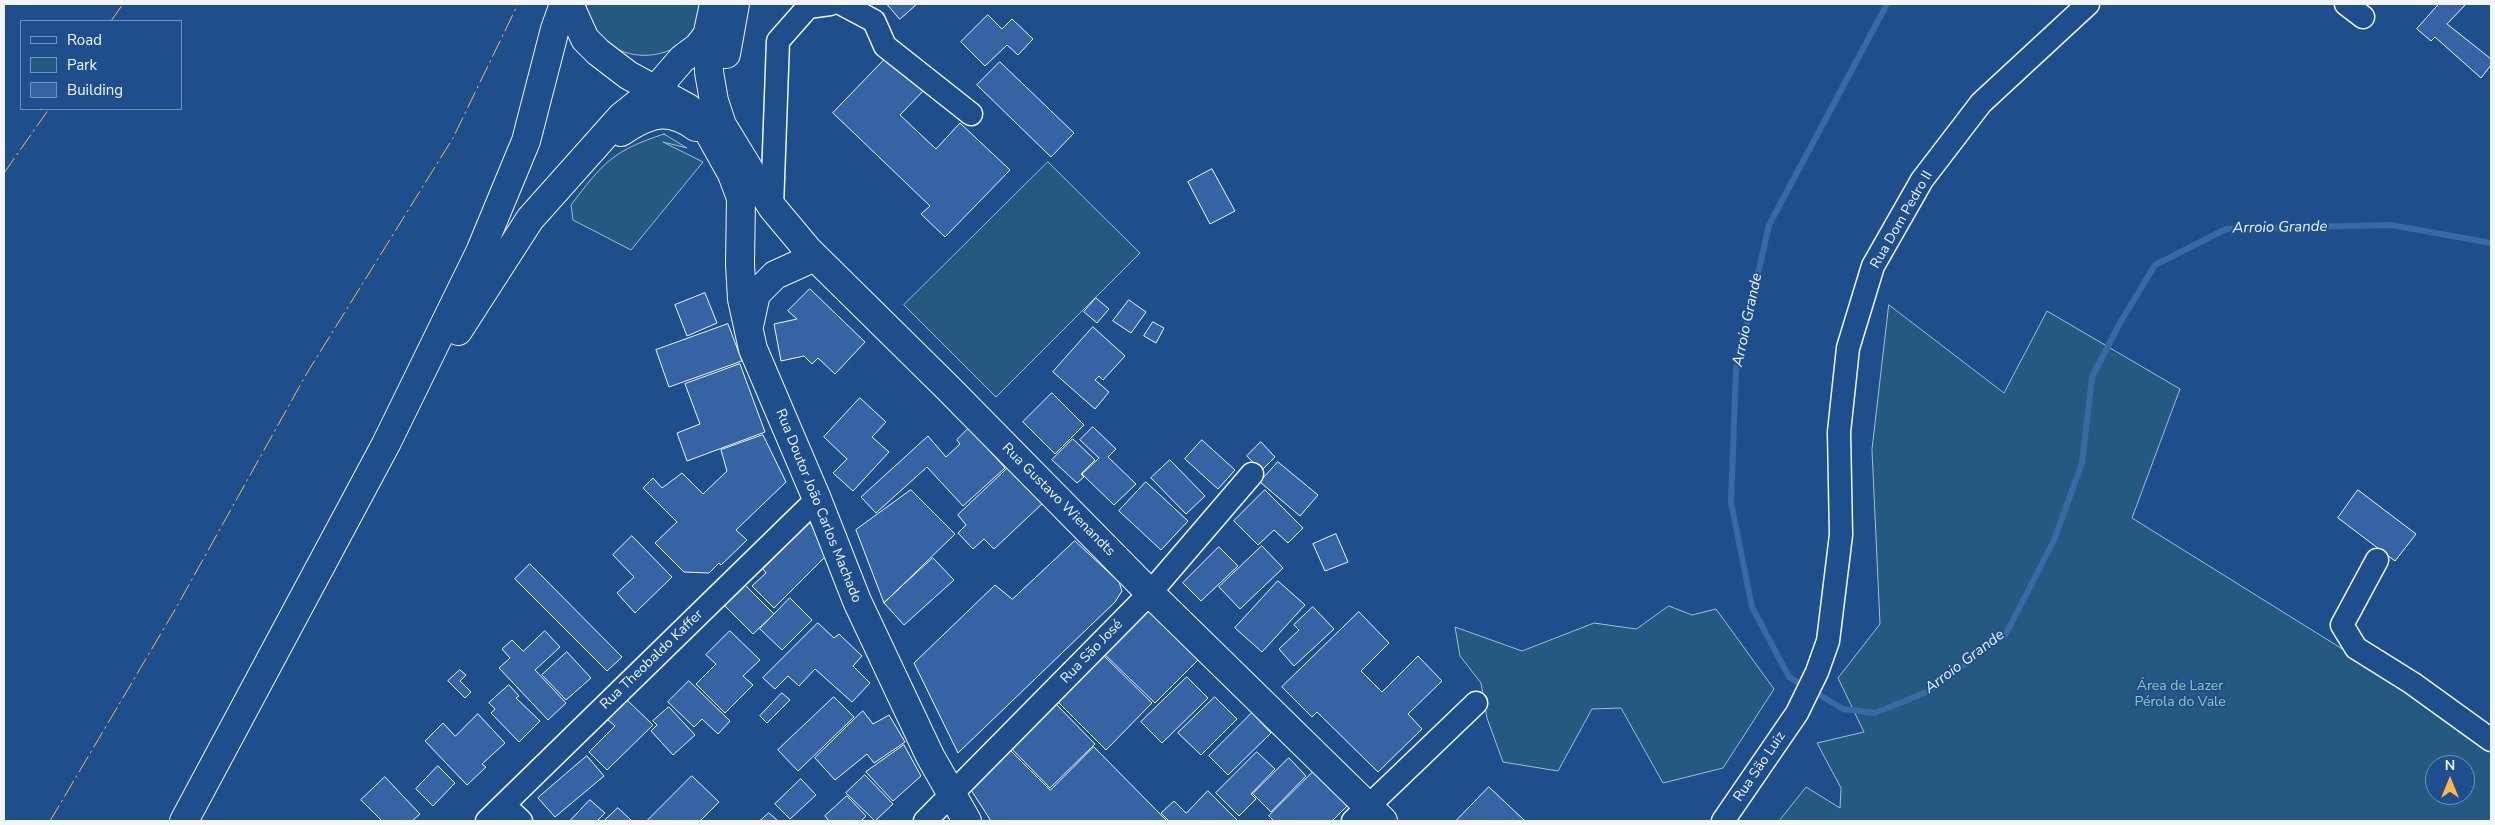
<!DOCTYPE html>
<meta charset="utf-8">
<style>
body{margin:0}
#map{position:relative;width:2495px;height:825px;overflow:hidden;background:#1f4e8c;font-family:"Nunito Sans",sans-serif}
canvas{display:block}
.frame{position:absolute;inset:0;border:5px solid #f2f6ff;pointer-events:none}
.legend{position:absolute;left:20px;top:20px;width:162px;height:90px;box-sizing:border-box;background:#1f4e8c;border:1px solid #7391ba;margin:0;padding:6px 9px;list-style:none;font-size:15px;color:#f2f6ff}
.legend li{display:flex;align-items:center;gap:10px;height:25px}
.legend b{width:25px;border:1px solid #7391ba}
.north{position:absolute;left:2425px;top:755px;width:50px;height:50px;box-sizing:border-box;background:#1f4e8c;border:1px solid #7391ba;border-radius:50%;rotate:0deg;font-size:14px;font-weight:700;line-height:20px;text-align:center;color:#f2f6ff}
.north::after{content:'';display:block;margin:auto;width:18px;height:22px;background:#ffb74d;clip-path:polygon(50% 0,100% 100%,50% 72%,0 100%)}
</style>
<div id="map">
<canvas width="2495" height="825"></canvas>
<div class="frame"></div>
<ul class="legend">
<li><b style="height:6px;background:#1f4e8c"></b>Road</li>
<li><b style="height:14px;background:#245a82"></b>Park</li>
<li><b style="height:14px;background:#3563a3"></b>Building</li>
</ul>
<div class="north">N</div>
</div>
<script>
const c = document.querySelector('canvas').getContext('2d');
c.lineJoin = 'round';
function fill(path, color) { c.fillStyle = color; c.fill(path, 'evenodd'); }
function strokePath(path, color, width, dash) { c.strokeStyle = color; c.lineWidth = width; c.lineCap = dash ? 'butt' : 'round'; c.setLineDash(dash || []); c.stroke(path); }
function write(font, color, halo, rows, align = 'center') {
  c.font = font + ' "Nunito Sans",sans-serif'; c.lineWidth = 4; c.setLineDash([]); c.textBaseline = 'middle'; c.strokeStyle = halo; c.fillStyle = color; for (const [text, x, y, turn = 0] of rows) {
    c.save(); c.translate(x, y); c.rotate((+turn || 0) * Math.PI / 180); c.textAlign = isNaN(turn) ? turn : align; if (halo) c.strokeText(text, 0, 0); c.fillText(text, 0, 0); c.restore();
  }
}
const green = new Path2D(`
 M 586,4 L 705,4 C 695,72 594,73 586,4 Z
 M 664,134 L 687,148 L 663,142 L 703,162 L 631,250 L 573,220 L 571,205 C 603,163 612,151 664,134 Z
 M 1048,162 L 1140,253 L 996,397 L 904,305 Z
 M 1889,305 L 2004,393 L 2047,311 L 2180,389 L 2132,518 L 2458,721 L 2491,745 L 2491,821 L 1779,821 L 1806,787 L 1840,808 L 1841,788 L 1817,743 L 1864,732 L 1838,678 L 1880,624 L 1872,450 ZM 2435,765 L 2465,765 L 2465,795 L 2435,795 Z
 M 1669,606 L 1692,615 L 1716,609 L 1774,689 L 1723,768 L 1663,783 L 1621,708 L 1592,709 L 1558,771 L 1503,762 L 1487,718 L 1481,683 L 1460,656 L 1455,627 L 1522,651 L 1594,623 L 1636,629 Z`);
const stream = new Path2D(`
 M 1887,4 L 1769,225 L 1736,371 L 1731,502 L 1752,607 L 1789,677 L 1843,709 L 1875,713 L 1927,692 L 2006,634 L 2054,540 L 2082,463 L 2092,377 L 2120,323 L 2155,265 L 2226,229 L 2391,225 L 2491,243`);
const building = new Path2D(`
 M 887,4 L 917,4 L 900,19 Z
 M 2439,4 L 2466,4 L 2447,24 L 2491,59 L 2491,65 L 2481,78 L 2435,37 L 2431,41 L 2417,29 Z
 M 988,15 L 1002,29 L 1012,19 L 1033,39 L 1018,55 L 1007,45 L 985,66 L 961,42 Z
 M 891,53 L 927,87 L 900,115 L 936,149 L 960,123 L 1010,170 L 945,237 L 921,214 L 930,206 L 833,113 Z
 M 1000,62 L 1074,133 L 1051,157 L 977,85 Z
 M 1212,169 L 1235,211 L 1210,224 L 1188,182 Z
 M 810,289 L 865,342 L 835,374 L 818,358 L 812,364 L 804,356 L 781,361 L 774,324 L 797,319 L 788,311 Z
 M 705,293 L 717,323 L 687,336 L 675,305 Z
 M 1096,298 L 1109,309 L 1097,323 L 1084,312 Z
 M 1129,300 L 1146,312 L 1131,333 L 1113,321 Z
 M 1153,322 L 1164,328 L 1156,343 L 1144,336 Z
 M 728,324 L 742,361 L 669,387 L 656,350 Z
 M 1093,327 L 1125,356 L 1103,380 L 1099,376 L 1095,380 L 1109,392 L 1095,409 L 1053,372 Z
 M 740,364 L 765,432 L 687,461 L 677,433 L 700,424 L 685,384 Z
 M 1052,393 L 1084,425 L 1055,454 L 1023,422 Z
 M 860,398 L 886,422 L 872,437 L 889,452 L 853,491 L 833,473 L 847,459 L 824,437 Z
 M 1093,427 L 1116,449 L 1108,457 L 1136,484 L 1114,505 L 1082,474 L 1099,458 L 1080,440 Z
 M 969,428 L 1005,468 L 963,506 L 927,467 L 876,513 L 861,497 L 928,436 L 946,457 L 960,444 L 957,440 Z
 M 763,435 L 786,482 L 736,530 L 747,540 L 721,565 L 719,563 L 709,573 L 684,572 L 655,543 L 677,522 L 643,488 L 653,478 L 662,488 L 682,473 L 703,494 L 727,471 L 721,450 Z
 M 1073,439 L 1095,460 L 1081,474 L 1084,477 L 1077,483 L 1052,460 Z
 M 1202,440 L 1235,470 L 1218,489 L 1185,459 Z
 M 1261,442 L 1275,457 L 1261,471 L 1247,456 Z
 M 1170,460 L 1205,496 L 1186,514 L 1151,478 Z
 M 1278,462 L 1318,495 L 1300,516 L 1260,482 Z
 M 1010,466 L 1044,502 L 994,549 L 984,539 L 973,549 L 958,533 L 966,525 L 958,515 Z
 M 1146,482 L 1188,521 L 1161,550 L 1119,511 Z
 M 911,490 L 955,534 L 884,603 L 856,530 Z
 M 1265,490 L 1303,528 L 1288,543 L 1274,530 L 1258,545 L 1234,521 Z
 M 2358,490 L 2416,534 L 2395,561 L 2338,518 Z
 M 810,522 L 826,556 L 774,608 L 752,586 L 766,573 L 763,569 Z
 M 1336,534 L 1348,562 L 1325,571 L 1313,544 Z
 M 632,536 L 672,577 L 635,613 L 617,593 L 634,577 L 613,555 Z
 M 1075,541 L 1119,582 L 1122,591 L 1115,602 L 958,753 L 914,663 L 995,585 L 1012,599 Z
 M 1262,546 L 1283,568 L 1240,609 L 1219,587 Z
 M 1219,547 L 1238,566 L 1201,601 L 1183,583 Z
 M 933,558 L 954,580 L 904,625 L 884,603 Z
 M 530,564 L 622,657 L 607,671 L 515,579 Z
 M 1278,581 L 1305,605 L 1262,652 L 1235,628 Z
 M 745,585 L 774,614 L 753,634 L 724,605 Z
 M 790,598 L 812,620 L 782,650 L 760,629 Z
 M 1147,603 L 1202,656 L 1155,703 L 1100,650 Z
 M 1313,607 L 1334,629 L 1294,666 L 1279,649 L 1299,630 L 1294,625 Z
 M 1359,612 L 1389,643 L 1361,671 L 1382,692 L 1418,656 L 1442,681 L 1408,714 L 1422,729 L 1378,772 L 1317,712 L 1312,717 L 1282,687 Z
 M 818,623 L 834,638 L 839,634 L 862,656 L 853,666 L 870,683 L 852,702 L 815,669 L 799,686 L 788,676 L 775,689 L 763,678 Z
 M 545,631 L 560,647 L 535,670 L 566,703 L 548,720 L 499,668 L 510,658 L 502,649 L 512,640 L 523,651 Z
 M 730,631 L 760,660 L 743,676 L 753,685 L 725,713 L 696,684 L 716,664 L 706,655 Z
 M 567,652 L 591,678 L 566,700 L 542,675 Z
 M 1102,654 L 1152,703 L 1106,750 L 1056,700 Z
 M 460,670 L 466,675 L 460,681 L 471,692 L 465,698 L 448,681 Z
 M 1187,677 L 1208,698 L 1162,743 L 1141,722 Z
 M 689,681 L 730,721 L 718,734 L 702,719 L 694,727 L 668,702 Z
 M 509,685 L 519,696 L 516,698 L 540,721 L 519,742 L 491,713 L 495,709 L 489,703 Z
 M 782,693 L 790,700 L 767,723 L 760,716 Z
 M 834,697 L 854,717 L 798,771 L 778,750 Z
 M 1215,697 L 1237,719 L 1201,755 L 1178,733 Z
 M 627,700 L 653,725 L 607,770 L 589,752 L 615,726 L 607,719 Z
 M 1052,700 L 1095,744 L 1050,788 L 1007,744 Z
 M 669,707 L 695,735 L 673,755 L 651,731 L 657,725 L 653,721 Z
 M 863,711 L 873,724 L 889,715 L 905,742 L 874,763 L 867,754 L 835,780 L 815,758 Z
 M 1252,713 L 1271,733 L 1228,775 L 1209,756 Z
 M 478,714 L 505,743 L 482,764 L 486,767 L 467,785 L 425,741 L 443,723 L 455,736 Z
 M 904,745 L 921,776 L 893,801 L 866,772 Z
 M 1094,747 L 1167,821 L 991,821 L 971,790 L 1010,750 L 1050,790 Z
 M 1257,752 L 1275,769 L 1251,794 L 1256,799 L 1239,816 L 1216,793 Z
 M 587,756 L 604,776 L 555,817 L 538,798 Z
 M 1289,758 L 1306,776 L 1271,812 L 1253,794 Z
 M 438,766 L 455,783 L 433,806 L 416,789 Z
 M 1315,770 L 1349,804 L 1332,821 L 1274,821 L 1269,816 Z
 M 865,775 L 893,804 L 875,821 L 846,793 Z
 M 692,776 L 719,802 L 700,821 L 647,821 Z
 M 385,777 L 420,814 L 412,821 L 382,821 L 361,800 Z
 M 801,779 L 816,795 L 790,819 L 775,804 Z
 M 1489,787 L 1525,821 L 1456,821 Z
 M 1208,791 L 1238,821 L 1169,821 L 1161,813 L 1174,801 L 1186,813 Z
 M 847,796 L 866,816 L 861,821 L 829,821 L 825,816 Z
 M 590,800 L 605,813 L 597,821 L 570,821 Z
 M 618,808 L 632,821 L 604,821 Z
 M 769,813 L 778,821 L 760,821 Z`);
const minor = new Path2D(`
 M 842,4 L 874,21 L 885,46 L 971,114
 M 2346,4 L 2363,17
 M 772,207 L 778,41 L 808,7 L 830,4
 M 2377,560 L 2342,625 L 2356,648 L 2412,683 L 2491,740
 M 504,805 L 521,821
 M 487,821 L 817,499
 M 925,821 L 1150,593 L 1252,474
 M 1353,821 L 1476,703
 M 1723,821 L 1797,713 L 1817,672 L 1828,641 L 1841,535 L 1839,432 L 1848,348 L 1873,266 L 1922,180 L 1981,103 L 2088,4`);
const major = new Path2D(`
 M 569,4 L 585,39 L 598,52 L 628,75 L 688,108 L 703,122 L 732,174 L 741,198 L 740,264 L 742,299 L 753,349 L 817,499 L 857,601 L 930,756 L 967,821
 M 714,4 L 708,32 L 709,72 L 714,101 L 722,125 L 772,207 L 808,250 L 948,388 L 1150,593 L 1383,821
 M 726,54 L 735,4
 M 621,132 C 649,113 668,107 696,127
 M 749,326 L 756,294 L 775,275 L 815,257
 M 458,331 L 530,219 L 621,117 L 656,89 L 682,59 L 698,47 L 715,25
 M 184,821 L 386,444 L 480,252 L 526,141 L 555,29 L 564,4`);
const power = new Path2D(`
 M 111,21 L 123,4
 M 4,173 L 49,109
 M 50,821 L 176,608 L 307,373 L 453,138 L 518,4`);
const streetNames = [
 ["Rua Dom Pedro II",1902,220,-60],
 ["Rua Gustavo Wienandts",1058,500,45],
 ["Rua Doutor João Carlos Machado",818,506,68],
 ["Rua São José",1092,652,-46],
 ["Rua Theobaldo Kaffer",652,660,-44],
 ["Rua São Luiz",1760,767,-56]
];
const parkNames = [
 ["Área de Lazer",2180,687],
 ["Pérola do Vale",2180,703]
];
const waterNames = [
 ["Arroio Grande",2280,228,-1],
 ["Arroio Grande",1748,320,-78],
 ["Arroio Grande",1965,662,-37]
];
fill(green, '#245a82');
strokePath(green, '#a8bbd7', 1);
strokePath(stream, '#3b69a3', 6);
fill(building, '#3563a3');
strokePath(building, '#f2f6ff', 1);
strokePath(minor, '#f2f6ff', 25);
strokePath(major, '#f2f6ff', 30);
strokePath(minor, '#1f4e8c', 22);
strokePath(major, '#1f4e8c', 28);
strokePath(power, '#ffb74d', 1, [18, 4, 2.5, 4]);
write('14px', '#f2f6ff', '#1f4e8c', streetNames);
write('14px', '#97c8a6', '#1f4e8c', parkNames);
write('italic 15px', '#f2f6ff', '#1f4e8c', waterNames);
</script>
